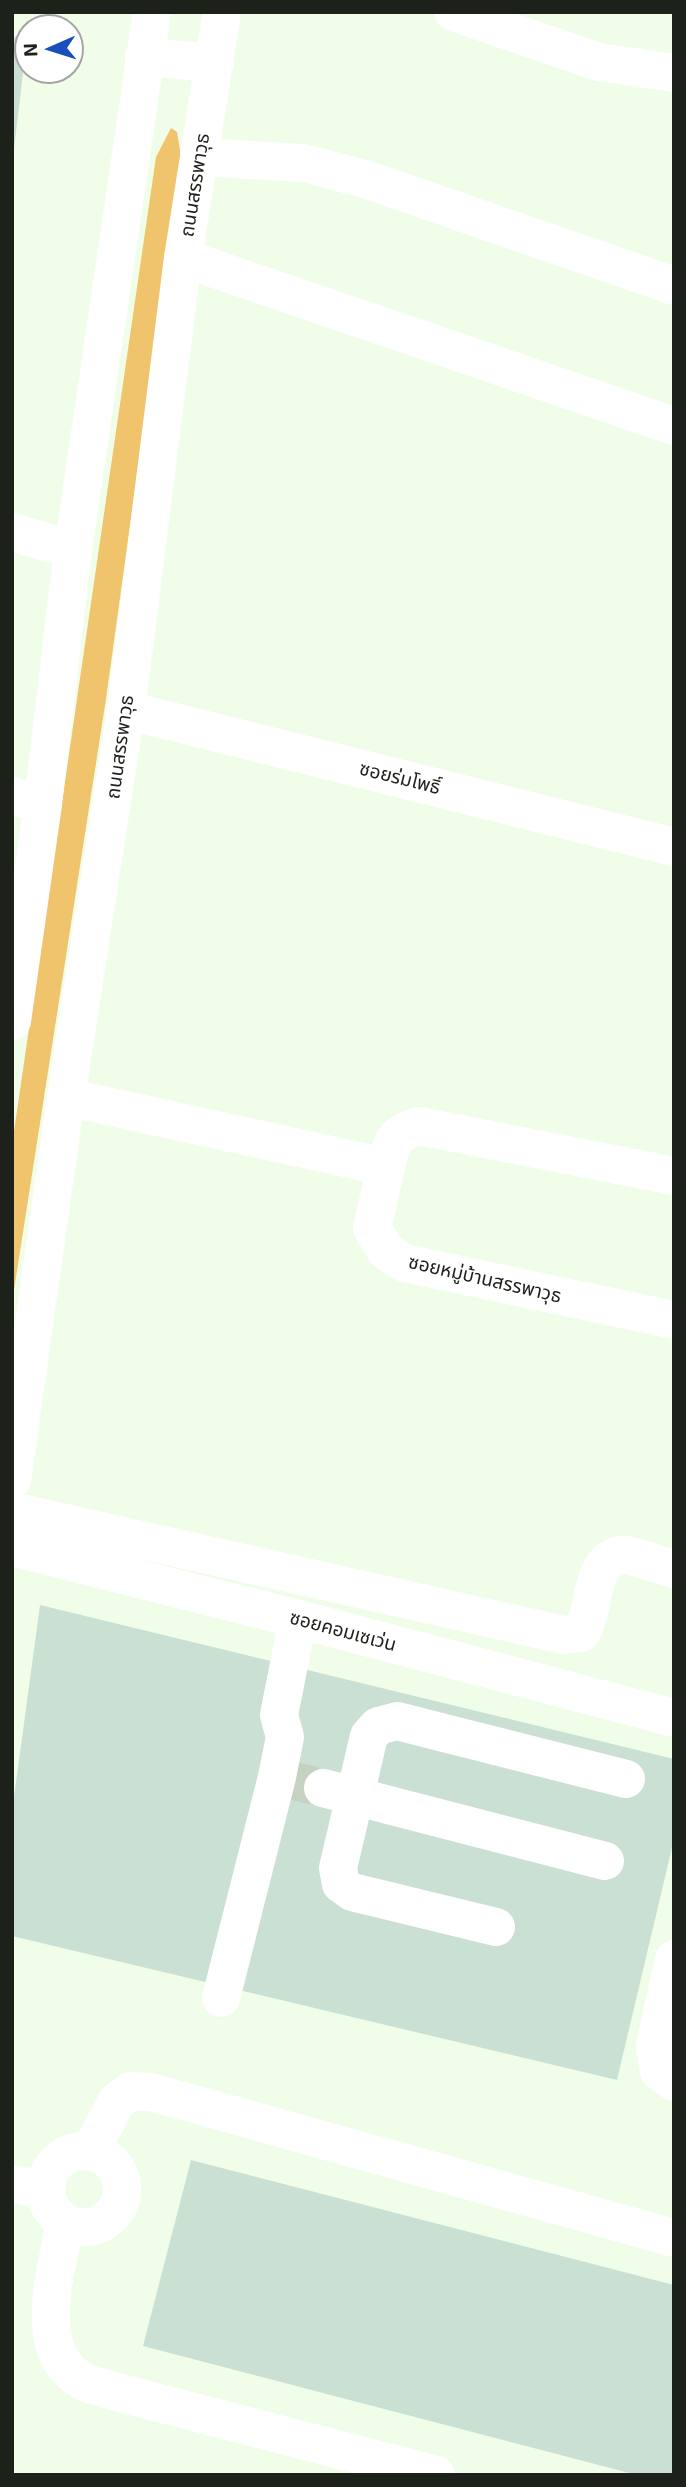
<!DOCTYPE html>
<meta charset="utf-8">
<style>
body{margin:0}
#map{position:relative;width:686px;height:2487px;overflow:hidden;background:#f0fee9;font-family:"Exo 2",sans-serif}
canvas{display:block}
.frame{position:absolute;inset:0;border:14px solid #1c211a;pointer-events:none}
.north{position:absolute;left:14px;top:14px;width:70px;height:70px;box-sizing:border-box;background:#fff;border:2px solid #a4a6a3;border-radius:50%;rotate:267deg;font-size:19px;font-weight:700;line-height:28px;text-align:center;color:#1c211a}
.north::after{content:'';display:block;margin:auto;width:24px;height:32px;background:#1b4ebb;clip-path:polygon(50% 0,100% 100%,50% 72%,0 100%)}
</style>
<div id="map">
<canvas width="686" height="2487"></canvas>
<div class="frame"></div>
<div class="north">N</div>
</div>
<script>
const c = document.querySelector('canvas').getContext('2d');
c.lineJoin = 'round';
function fill(path, color) { c.fillStyle = color; c.fill(path, 'evenodd'); }
function strokePath(path, color, width, dash) { c.strokeStyle = color; c.lineWidth = width; c.lineCap = dash ? 'butt' : 'round'; c.setLineDash(dash || []); c.stroke(path); }
function write(font, color, halo, rows, align = 'center') {
  c.font = font + ' "Exo 2","Noto Sans Thai",sans-serif'; c.lineWidth = 7; c.setLineDash([]); c.textBaseline = 'middle'; c.strokeStyle = halo; c.fillStyle = color; for (const [text, x, y, turn = 0] of rows) {
    c.save(); c.translate(x, y); c.rotate((+turn || 0) * Math.PI / 180); c.textAlign = isNaN(turn) ? turn : align; if (halo) c.strokeText(text, 0, 0); c.fillText(text, 0, 0); c.restore();
  }
}
const green = new Path2D(`
 M 171,128 L 177,132 L 181,157 L 106,699 L 12,1303 L 12,1145 L 156,157 Z`);
const building = new Path2D(`
 M 12,37 L 27,39 L 14,149 L 12,149 Z
 M 40,1605 L 674,1759 L 674,1839 L 617,2080 L 12,1936 L 12,1812 Z
 M 191,2160 L 674,2285 L 674,2475 L 637,2475 L 143,2346 Z`);
const minorTunnel = new Path2D(`
 M 277,1777 L 323,1788`);
const minor = new Path2D(`
 M 453,12 L 599,62 L 674,73
 M 199,157 L 304,163 L 368,180 L 674,286
 M 183,258 L 674,426
 M 12,532 L 73,550
 M 126,710 L 674,847
 M 12,796 L 43,804
 M 66,1097 L 386,1167 L 372,1228 L 386,1251 L 404,1263 L 674,1320
 M 386,1167 C 392,1141 393,1134 419,1126 L 674,1176
 M 12,1511 L 564,1635 L 581,1633 C 596,1610 589,1560 621,1555 C 632,1554 662,1566 674,1569
 M 12,1547 L 298,1619 L 674,1718
 M 323,1788 L 605,1861
 M 496,1927 L 352,1892 L 341,1884 L 338,1868 L 369,1736 L 378,1726 L 397,1721 L 626,1779
 M 674,1959 L 655,2046 L 659,2071 L 674,2082
 M 221,1998 L 277,1777 L 285,1737 L 279,1715 L 298,1619
 M46 2189a38 38 0 1 1 76 0a38 38 0 1 1-76 0Z
 M 90,2152 L 117,2101 L 131,2091 L 151,2092 L 674,2238
 M 12,2184 L 46,2190
 M 65,2223 C 57,2270 30,2350 81,2380 C 91,2386 106,2388 117,2392 L 436,2475`);
const major = new Path2D(`
 M 144,57 L 215,63
 M 12,1021 L 43,804 L 73,550 L 152,12
 M 12,1480 L 66,1097 L 126,710 L 183,258 L 222,12`);
const streetNames = [
 ["ถนนสรรพาวุธ",195,185,-81],
 ["ถนนสรรพาวุธ",120,747,-82],
 ["ซอยร่มโพธิ์",400,778,14],
 ["ซอยหมู่บ้านสรรพาวุธ",485,1279,13],
 ["ซอยคอมเซเว่น",343,1631,15]
];
fill(green, '#efc46c');
fill(building, '#c9e0d3');
strokePath(minorTunnel, '#c6d2c0', 38, [38, 19]);
strokePath(minor, '#fff', 38);
strokePath(major, '#fff', 38);
write('19px', '#1c211a', '#fff', streetNames);
</script>
